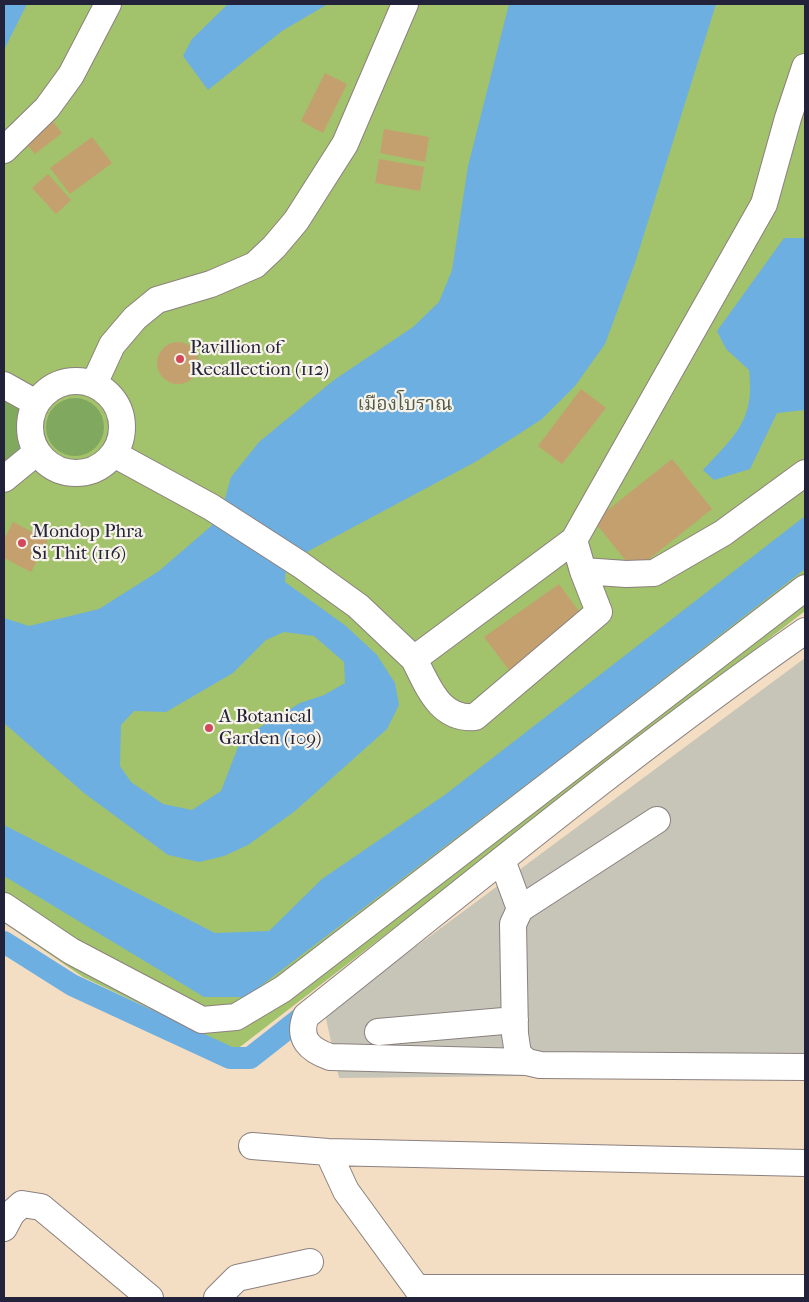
<!DOCTYPE html>
<meta charset="utf-8">
<style>
body{margin:0}
#map{position:relative;width:809px;height:1302px;overflow:hidden;background:#f4dec3;font-family:"IM FELL French Canon",serif}
canvas{display:block}
.frame{position:absolute;inset:0;border:5px solid #22223b;pointer-events:none}
</style>
<div id="map">
<canvas width="809" height="1302"></canvas>
<div class="frame"></div>
</div>
<script>
const c = document.querySelector('canvas').getContext('2d');
c.lineJoin = 'round';
function fill(path, color) { c.fillStyle = color; c.fill(path, 'evenodd'); }
function strokePath(path, color, width, dash) { c.strokeStyle = color; c.lineWidth = width; c.lineCap = dash ? 'butt' : 'round'; c.setLineDash(dash || []); c.stroke(path); }
function write(font, color, halo, rows, align = 'center') {
  c.font = font + ' "IM FELL French Canon","Noto Serif Thai",serif'; c.lineWidth = 4.5; c.setLineDash([]); c.textBaseline = 'middle'; c.strokeStyle = halo; c.fillStyle = color; for (const [text, x, y, turn = 0] of rows) {
    c.save(); c.translate(x, y); c.rotate((+turn || 0) * Math.PI / 180); c.textAlign = isNaN(turn) ? turn : align; if (halo) c.strokeText(text, 0, 0); c.fillText(text, 0, 0); c.restore();
  }
}
const industrial = new Path2D(`
 M 805,658 L 805,1073 L 339,1078 L 325,1014 Z`);
const green = new Path2D(`
 M 4,4 L 805,4 L 805,611 L 236,1050 L 83,977 L 4,923 Z`);
const forest = new Path2D(`
 M 4,392 L 24,404 L 19,452 L 4,464 Z
 M46 427a29 29 0 1 1 58 0a29 29 0 1 1-58 0Z`);
const water = new Path2D(`
 M 4,4 L 27,4 L 4,50 Z
 M 228,4 L 328,4 L 282,31 L 208,90 L 183,56 L 192,39 Z
 M 509,4 L 716,4 L 635,263 L 605,344 L 575,386 L 542,419 L 477,461 L 303,554 L 224,502 L 231,477 L 259,442 L 334,380 L 413,327 L 439,302 L 452,270 L 468,166 Z
 M 784,238 L 805,238 L 805,410 L 777,413 L 750,469 L 714,480 L 703,470 C 735,435 755,421 749,370 L 726,349 L 717,331 Z
 M 805,516 L 805,569 L 556,762 L 246,997 L 204,997 L 4,876 L 4,825 L 215,933 L 269,931 L 322,879 L 446,794 Z
 M 217,521 L 286,566 L 285,582 L 346,626 L 377,655 L 395,683 L 399,705 L 387,729 L 295,811 L 248,845 L 224,856 L 199,862 L 168,855 L 84,793 L 4,723 L 4,618 L 29,626 L 99,609 L 159,571 ZM 284,632 L 314,636 L 344,662 L 345,683 L 324,695 L 300,703 L 241,739 L 221,791 L 192,810 L 163,804 L 131,782 L 120,766 L 121,725 L 134,711 L 166,712 L 233,673 L 266,640 Z`);
const canal = new Path2D(`
 M 4,942 L 72,985 L 230,1058 L 250,1058 L 315,1007`);
const building = new Path2D(`
 M 325,73 L 347,84 L 323,133 L 301,121 Z
 M 49,117 L 62,133 L 35,154 L 22,139 Z
 M 384,129 L 429,137 L 425,162 L 380,153 Z
 M 92,137 L 112,163 L 70,194 L 50,168 Z
 M 379,159 L 424,167 L 420,191 L 375,183 Z
 M 48,174 L 71,200 L 56,214 L 32,188 Z
 M157 363a21 21 0 1 1 42 0a21 21 0 1 1-42 0Z
 M 581,389 L 606,408 L 562,464 L 538,446 Z
 M 672,459 L 712,509 L 634,571 L 594,521 Z
 M 13,522 L 48,540 L 31,572 L 4,558 L 4,540 Z
 M 559,584 L 586,621 L 512,674 L 484,637 Z`);
const minor = new Path2D(`
 M 4,150 L 47,108 L 71,75 L 108,4
 M30 427a46 46 0 1 1 92 0a46 46 0 1 1-92 0Z
 M 94,384 L 112,345 L 135,318 L 157,300 L 211,284 L 255,265 L 274,247 L 296,221 L 345,144 L 405,4
 M 4,385 L 36,403
 M 114,454 L 211,507 L 301,565 L 358,606 L 414,659 L 574,540 L 764,204 L 788,118 L 805,67
 M 4,479 L 37,452
 M 583,571 L 626,574 L 654,573 L 723,533 L 805,473
 M 414,659 C 428,686 439,720 475,717 L 599,612 L 583,571 L 574,540
 M 657,820 L 520,909 L 513,924 L 515,1034 L 518,1054 L 527,1062 L 540,1065 L 805,1067
 M 502,860 L 520,909
 M 4,906 L 71,951 L 202,1020 L 236,1017 L 283,989 L 805,588
 M 378,1032 L 515,1020
 M 527,1062 L 330,1057 C 310,1050 297,1039 306,1016 C 470,886 633,751 805,631
 M 252,1146 L 328,1152 L 805,1163
 M 328,1152 L 346,1191 L 424,1298
 M 4,1228 L 12,1213 L 22,1204 L 41,1207 L 150,1298
 M 417,1288 L 805,1288
 M 217,1298 L 237,1278 L 310,1262`);
const markers = [
 [180,359,5,"#d1495b"],
 [22,543,5,"#d1495b"],
 [209,728,5,"#d1495b"]
];
const poiNames = [
 ["Pavillion of",190,348],
 ["Recallection (112)",190,370],
 ["Mondop Phra",32,532],
 ["Si Thit (116)",32,554],
 ["A Botanical",219,717],
 ["Garden (109)",219,739]
];
const parkNames = [
 ["เมืองโบราณ",405,405]
];
fill(industrial, '#c6c5b8');
fill(green, '#a2c26b');
fill(forest, '#81a85f');
fill(water, '#6eafe2');
strokePath(canal, '#6eafe2', 22);
fill(building, '#c5a06f');
strokePath(minor, '#8b807f', 28);
strokePath(minor, '#fff', 26);
for (const [x, y, r, color] of markers) { const dot = new Path2D(); dot.arc(x, y, r, 0, 2 * Math.PI); c.fillStyle = color; c.fill(dot); strokePath(dot, '#f7f3e8', 2); }
write('19px', '#22223b', '#f7f3e8', poiNames, 'left');
write('19px', '#4f5a4c', '#f7f3e8', parkNames);
</script>
